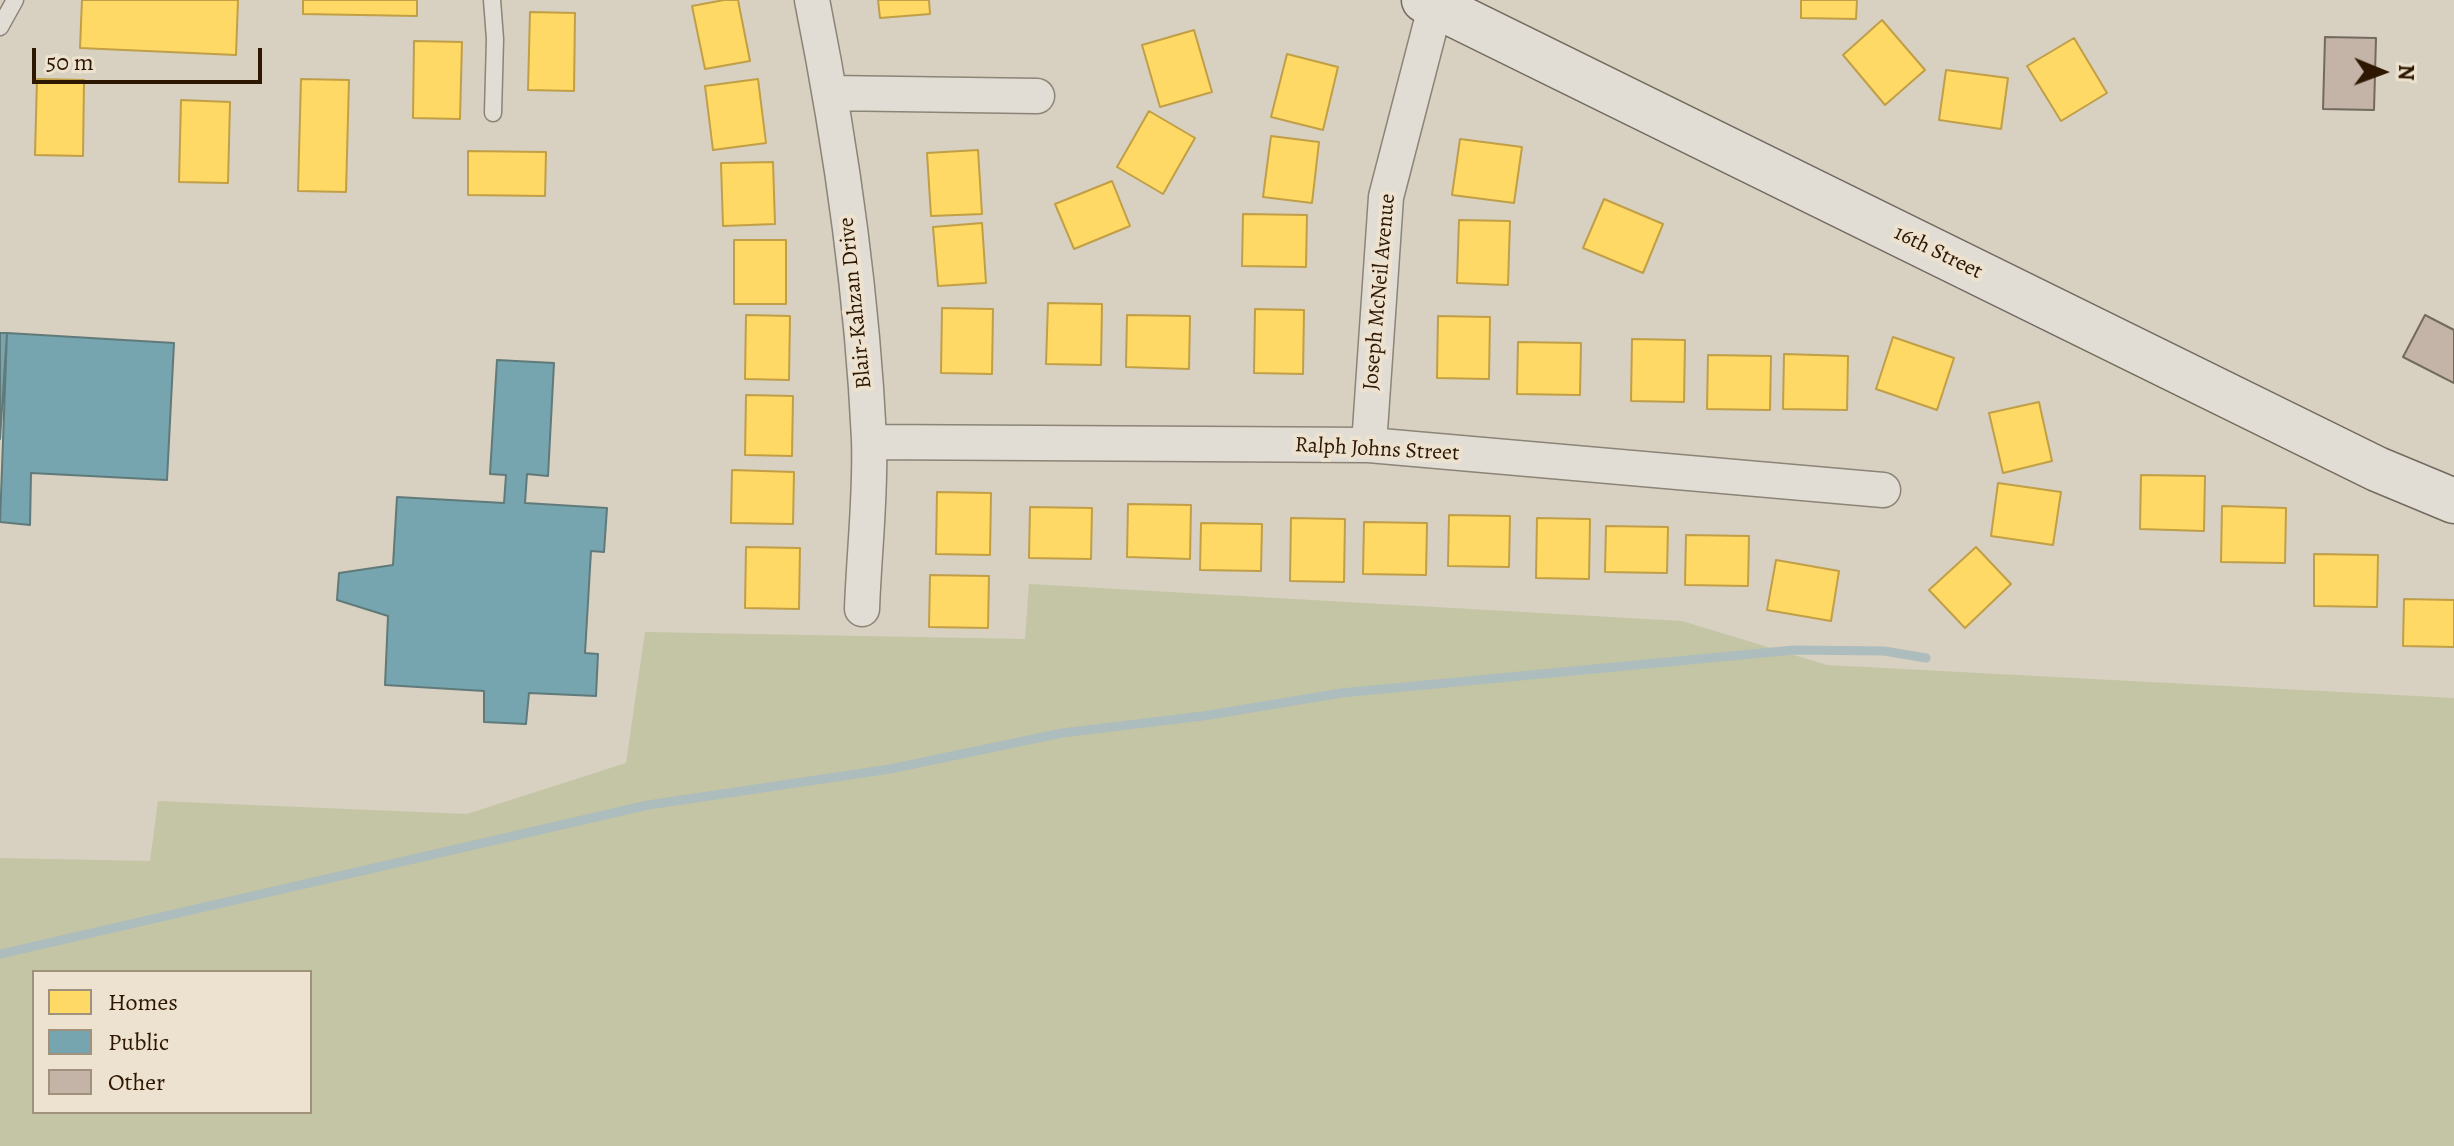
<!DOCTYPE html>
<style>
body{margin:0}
#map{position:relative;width:2454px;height:1146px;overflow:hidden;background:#d8d0c0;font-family:Alegreya,serif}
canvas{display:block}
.legend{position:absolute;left:32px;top:970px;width:280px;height:144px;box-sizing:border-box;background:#ece2cf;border:2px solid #a0917c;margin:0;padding:10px 14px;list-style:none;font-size:24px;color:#2e1700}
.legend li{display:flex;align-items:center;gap:16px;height:40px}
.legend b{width:40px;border:2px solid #a0917c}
.north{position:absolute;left:2342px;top:32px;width:80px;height:80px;-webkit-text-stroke:6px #ece2cf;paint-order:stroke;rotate:91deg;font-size:22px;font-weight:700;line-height:32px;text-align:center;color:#2e1700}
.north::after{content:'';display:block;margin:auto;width:28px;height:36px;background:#2e1700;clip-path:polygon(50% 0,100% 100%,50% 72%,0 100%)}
.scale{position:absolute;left:32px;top:48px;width:230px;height:36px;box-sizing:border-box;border:4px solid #2e1700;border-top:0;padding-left:10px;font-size:24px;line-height:28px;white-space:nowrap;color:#2e1700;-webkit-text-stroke:6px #ece2cf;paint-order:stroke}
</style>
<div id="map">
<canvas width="2454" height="1146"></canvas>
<ul class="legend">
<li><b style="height:22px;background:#ffd966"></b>Homes</li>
<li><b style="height:22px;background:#76a5af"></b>Public</li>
<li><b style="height:22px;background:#c4b3a7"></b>Other</li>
</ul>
<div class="north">N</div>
<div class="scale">50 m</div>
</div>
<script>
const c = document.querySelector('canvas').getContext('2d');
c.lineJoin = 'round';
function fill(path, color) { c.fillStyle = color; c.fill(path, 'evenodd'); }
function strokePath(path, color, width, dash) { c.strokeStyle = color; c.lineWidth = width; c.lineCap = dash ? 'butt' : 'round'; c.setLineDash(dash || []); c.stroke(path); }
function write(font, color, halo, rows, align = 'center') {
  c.font = font + ' Alegreya,serif'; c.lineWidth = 8; c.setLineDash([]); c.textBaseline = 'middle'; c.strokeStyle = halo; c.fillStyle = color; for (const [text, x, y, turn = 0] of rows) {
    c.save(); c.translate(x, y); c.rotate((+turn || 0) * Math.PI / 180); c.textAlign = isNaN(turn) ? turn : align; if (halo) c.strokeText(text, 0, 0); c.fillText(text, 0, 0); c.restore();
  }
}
const green = new Path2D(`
 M 1029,584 L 1682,621 L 1827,665 L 2454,698 L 2454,1146 L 0,1146 L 0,858 L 150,861 L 158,801 L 467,814 L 626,763 L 645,632 L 1025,639 ZM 34,972 L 310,972 L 310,1112 L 34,1112 Z`);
const homes = new Path2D(`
 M 82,0 L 238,0 L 236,55 L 80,48 Z
 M 303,0 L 417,0 L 417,16 L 303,14 Z
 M 724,0 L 738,0 L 750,61 L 705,69 L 692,6 Z
 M 878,0 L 929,0 L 930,14 L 880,18 Z
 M 1801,0 L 1857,0 L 1856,19 L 1801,18 Z
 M 530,12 L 575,13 L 574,91 L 528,90 Z
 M 1882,20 L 1925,70 L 1885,105 L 1843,55 Z
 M 1194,30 L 1212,92 L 1160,107 L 1142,45 Z
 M 2074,38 L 2107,93 L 2061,121 L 2027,66 Z
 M 414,41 L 462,42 L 460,119 L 413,118 Z
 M 1287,54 L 1338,67 L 1323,130 L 1271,117 Z
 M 1946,70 L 2008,78 L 2001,129 L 1939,120 Z
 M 37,79 L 84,80 L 83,156 L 35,155 Z
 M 301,79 L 349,80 L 346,192 L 298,191 Z
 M 758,79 L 766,143 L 713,150 L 705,86 Z
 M 181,100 L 230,102 L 228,183 L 179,182 Z
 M 1149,111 L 1195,138 L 1163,194 L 1117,167 Z
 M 1271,136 L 1319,142 L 1312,203 L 1263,197 Z
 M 1460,139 L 1522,147 L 1514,203 L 1452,195 Z
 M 978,150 L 982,214 L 931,216 L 927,153 Z
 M 468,151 L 546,152 L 545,196 L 468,195 Z
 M 773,162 L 775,224 L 723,226 L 721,163 Z
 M 1112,181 L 1130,226 L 1074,249 L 1055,204 Z
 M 1604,199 L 1663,224 L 1643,273 L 1583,248 Z
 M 1243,214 L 1307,215 L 1306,267 L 1242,266 Z
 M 1459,220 L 1510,221 L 1508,285 L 1457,283 Z
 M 982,223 L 986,283 L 938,286 L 933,227 Z
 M 734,240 L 786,240 L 786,304 L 734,304 Z
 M 1048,303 L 1102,304 L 1101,365 L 1046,364 Z
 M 942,308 L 993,309 L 992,374 L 941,373 Z
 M 1255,309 L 1304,310 L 1303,374 L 1254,373 Z
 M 746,315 L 790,316 L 789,380 L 745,379 Z
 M 1127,315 L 1190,316 L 1189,369 L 1126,367 Z
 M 1438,316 L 1490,317 L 1489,379 L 1437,378 Z
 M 1893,337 L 1954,358 L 1937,410 L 1876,389 Z
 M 1632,339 L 1685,340 L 1684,402 L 1631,401 Z
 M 1518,342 L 1581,343 L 1580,395 L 1517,394 Z
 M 1784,354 L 1848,356 L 1847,410 L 1783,409 Z
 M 1708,355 L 1771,356 L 1770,410 L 1707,409 Z
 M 746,395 L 793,396 L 792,456 L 745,455 Z
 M 2039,402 L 2052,461 L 2003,473 L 1989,413 Z
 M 732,470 L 794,472 L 793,524 L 731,523 Z
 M 2141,475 L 2205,476 L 2204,531 L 2140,529 Z
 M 1998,483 L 2061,492 L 2053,545 L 1991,536 Z
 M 937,492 L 991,493 L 990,555 L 936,554 Z
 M 1128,504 L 1191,505 L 1190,559 L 1127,557 Z
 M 2222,506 L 2286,508 L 2285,563 L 2221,562 Z
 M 1030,507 L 1092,508 L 1091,559 L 1029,558 Z
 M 1449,515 L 1510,516 L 1509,567 L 1448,566 Z
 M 1291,518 L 1345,519 L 1344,582 L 1290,581 Z
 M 1537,518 L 1590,519 L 1589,579 L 1536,578 Z
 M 1364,522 L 1427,523 L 1426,575 L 1363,574 Z
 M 1201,523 L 1262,524 L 1261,571 L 1200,570 Z
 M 1606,526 L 1668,527 L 1667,573 L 1605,572 Z
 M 1686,535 L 1749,536 L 1748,586 L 1685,585 Z
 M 746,547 L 800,548 L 799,609 L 745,608 Z
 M 1976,547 L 2011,584 L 1965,628 L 1929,590 Z
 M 2314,554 L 2378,555 L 2377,607 L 2314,606 Z
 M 1776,560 L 1839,571 L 1831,621 L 1767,610 Z
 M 930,575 L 989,576 L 988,628 L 929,627 Z
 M 2404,599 L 2454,600 L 2454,647 L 2403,646 Z`);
const public = new Path2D(`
 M 0,333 L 7,333 L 0,439 Z
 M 7,333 L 174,343 L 167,480 L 31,473 L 30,525 L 0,522 Z
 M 497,360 L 554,363 L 548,476 L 527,474 L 525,503 L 607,508 L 604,552 L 591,551 L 585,653 L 598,654 L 596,696 L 529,693 L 526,724 L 484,722 L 484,691 L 385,685 L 388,616 L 337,600 L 339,573 L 393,565 L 397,497 L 504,503 L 506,475 L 490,474 Z`);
const stream = new Path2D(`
 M 0,954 L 648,805 L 890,769 L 1062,733 L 1203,716 L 1341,693 L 1794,650 L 1884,651 L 1926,658`);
const building = new Path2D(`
 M 2325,37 L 2376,38 L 2374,110 L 2323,109 Z
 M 2425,315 L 2454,330 L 2454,383 L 2403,357 Z`);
const lane = new Path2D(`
 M 492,0 L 495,39 L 493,113
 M 0,27 L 15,0`);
const street = new Path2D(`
 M 812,0 C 841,145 862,291 869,439 C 871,495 864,553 862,609
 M 830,93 L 1037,96
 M 869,442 L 1369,445 L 1883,490
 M 1369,445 L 1386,197 L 1437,0`);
const secondary = new Path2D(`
 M 1424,0 L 2377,469 L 2454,501`);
const streetNames = [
 ["16th Street",1938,253,26],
 ["Joseph McNeil Avenue",1380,292,-85],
 ["Blair-Kahzan Drive",856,303,-96],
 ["Ralph Johns Street",1377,450,3]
];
fill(green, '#c3c5a4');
fill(homes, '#ffd966');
strokePath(homes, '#c09f47', 2);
fill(public, '#76a5af');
strokePath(public, '#607a7a', 2);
strokePath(stream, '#adbcbc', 9);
fill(building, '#c4b3a7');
strokePath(building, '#726a5f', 2);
strokePath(lane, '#8b8477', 19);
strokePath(street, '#8b8477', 37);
strokePath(secondary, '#726a5f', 47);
strokePath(lane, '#e1ddd4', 16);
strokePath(street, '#e1ddd4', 34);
strokePath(secondary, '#e1ddd4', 44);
write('22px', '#2e1700', '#ece2cf', streetNames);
</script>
